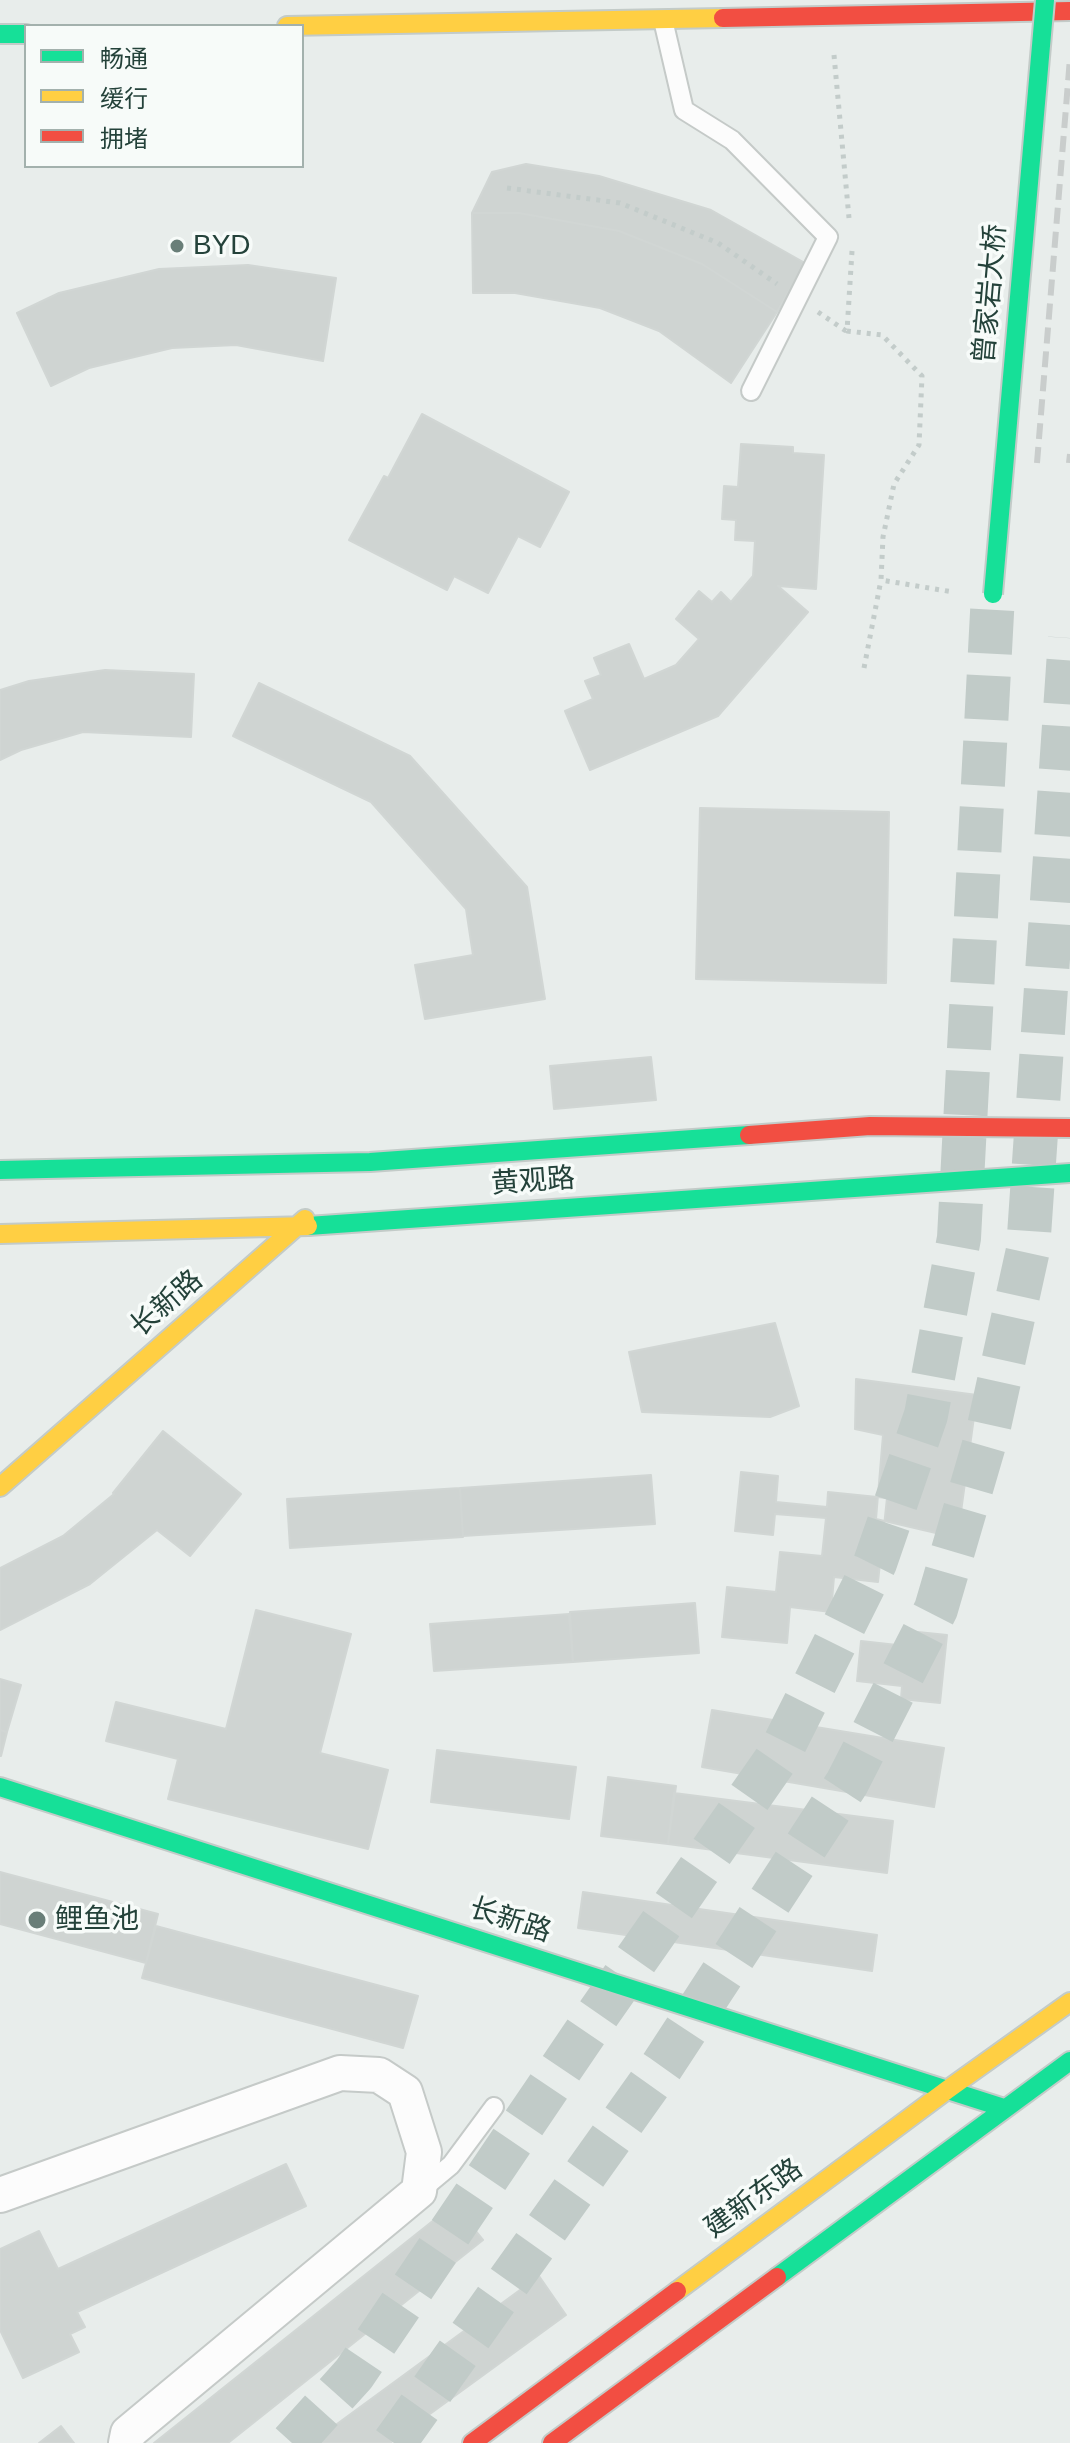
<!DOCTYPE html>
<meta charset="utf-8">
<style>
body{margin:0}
#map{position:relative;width:1070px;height:2443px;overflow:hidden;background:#e8edeb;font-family:Helvetica,"Noto Sans SC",sans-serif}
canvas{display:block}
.legend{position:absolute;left:24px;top:24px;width:280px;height:144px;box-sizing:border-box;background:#f7fbf9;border:2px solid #a3b1ad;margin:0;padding:10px 14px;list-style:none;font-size:24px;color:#24423a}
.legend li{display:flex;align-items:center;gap:16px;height:40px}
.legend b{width:40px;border:2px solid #a3b1ad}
</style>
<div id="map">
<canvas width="1070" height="2443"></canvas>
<ul class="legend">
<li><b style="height:10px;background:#16e098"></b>畅通</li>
<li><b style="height:10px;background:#ffcf43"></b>缓行</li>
<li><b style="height:10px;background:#f24e42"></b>拥堵</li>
</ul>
</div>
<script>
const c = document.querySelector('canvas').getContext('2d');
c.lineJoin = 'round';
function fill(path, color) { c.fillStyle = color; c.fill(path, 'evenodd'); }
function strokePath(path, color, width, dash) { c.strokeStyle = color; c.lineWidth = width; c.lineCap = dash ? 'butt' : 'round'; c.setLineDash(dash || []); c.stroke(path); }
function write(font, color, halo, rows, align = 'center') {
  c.font = font + ' Helvetica,"Noto Sans SC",sans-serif'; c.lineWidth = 7; c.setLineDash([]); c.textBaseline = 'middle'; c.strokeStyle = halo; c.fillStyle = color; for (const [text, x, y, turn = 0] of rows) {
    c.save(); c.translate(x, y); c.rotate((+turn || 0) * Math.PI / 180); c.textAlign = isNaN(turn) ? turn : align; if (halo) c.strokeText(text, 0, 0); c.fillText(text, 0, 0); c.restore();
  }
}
const building = new Path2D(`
 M 526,164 L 599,176 L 711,210 L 805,263 L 777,312 L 702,264 L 619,231 L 519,213 L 472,213 L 492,172 Z
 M 472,213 L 519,213 L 619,231 L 702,264 L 777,312 L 731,383 L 659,331 L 600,308 L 515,293 L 473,293 Z
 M 248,265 L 336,278 L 323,361 L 236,345 L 172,348 L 89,368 L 51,386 L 17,313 L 59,293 L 159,269 Z
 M 422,414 L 569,492 L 540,547 L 518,536 L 488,593 L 454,576 L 447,590 L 349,540 L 384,476 L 388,478 Z
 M 741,444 L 793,447 L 793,453 L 824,455 L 816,589 L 778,586 L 808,612 L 718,716 L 590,770 L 565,711 L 593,699 L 585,681 L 601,675 L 594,658 L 629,644 L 644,679 L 676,665 L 699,639 L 676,619 L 699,591 L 712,602 L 721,592 L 731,602 L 753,576 L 755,541 L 735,540 L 736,520 L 722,519 L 724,486 L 738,487 Z
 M 105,670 L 194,674 L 191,737 L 83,732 L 21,750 L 0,760 L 0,690 L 29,681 Z
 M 259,683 L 410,756 L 527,887 L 545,999 L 425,1019 L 415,965 L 473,955 L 466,909 L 371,802 L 233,736 Z
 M 700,808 L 889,812 L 886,983 L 696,979 Z
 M 651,1057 L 656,1100 L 554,1109 L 550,1066 Z
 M 775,1323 L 799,1406 L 770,1417 L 642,1412 L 629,1352 Z
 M 856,1379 L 977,1395 L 960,1519 L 953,1537 L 876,1519 L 883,1435 L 855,1429 Z
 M 163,1431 L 241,1494 L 190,1556 L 157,1530 L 90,1584 L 0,1630 L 0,1568 L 63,1536 L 114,1494 L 113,1493 Z
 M 741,1472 L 778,1476 L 776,1502 L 827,1507 L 828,1492 L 887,1498 L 878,1582 L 834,1577 L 831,1612 L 790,1607 L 787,1643 L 722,1637 L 727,1587 L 776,1592 L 780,1552 L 822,1556 L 826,1518 L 775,1514 L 773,1535 L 735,1531 Z
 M 651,1475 L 655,1524 L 463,1536 L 460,1488 Z
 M 460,1488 L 463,1537 L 290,1548 L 287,1499 Z
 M 695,1603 L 699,1653 L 573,1662 L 570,1612 Z
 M 256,1610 L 351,1634 L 320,1753 L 388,1770 L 368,1849 L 168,1799 L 178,1759 L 106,1741 L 116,1702 L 226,1729 Z
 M 569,1614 L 573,1662 L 434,1671 L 430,1624 Z
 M 908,1631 L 947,1635 L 940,1703 L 901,1699 L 902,1686 L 857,1681 L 861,1641 L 906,1646 Z
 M 0,1679 L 21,1685 L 7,1732 L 0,1730 Z
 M 712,1710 L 944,1748 L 934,1807 L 702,1767 Z
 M 0,1730 L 7,1732 L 1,1756 L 0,1756 Z
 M 437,1750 L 576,1767 L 569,1819 L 431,1802 Z
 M 608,1777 L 676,1786 L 668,1844 L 601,1836 Z
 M 674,1793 L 893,1821 L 887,1873 L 668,1844 Z
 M 0,1872 L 158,1914 L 146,1963 L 0,1924 Z
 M 583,1892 L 877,1935 L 872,1971 L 578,1928 Z
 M 156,1926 L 418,1996 L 403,2048 L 142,1978 Z
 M 286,2164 L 306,2206 L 77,2312 L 85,2327 L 70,2334 L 79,2352 L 23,2378 L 0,2330 L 0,2249 L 39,2231 L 58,2269 Z
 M 454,2204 L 483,2240 L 228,2443 L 154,2443 Z
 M 539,2276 L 566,2315 L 390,2443 L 311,2443 Z
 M 61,2426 L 74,2443 L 39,2443 Z`);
const secondaryTunnel = new Path2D(`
 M 292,2443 L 354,2374 L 589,2027 L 779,1755 L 875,1563 L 926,1415 L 959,1238 L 993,594
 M 394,2443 L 662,2066 L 847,1783 L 936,1609 L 988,1431 L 1028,1250 L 1070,638`);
const path = new Path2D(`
 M 834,55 L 849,218
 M 507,188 L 620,203 L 718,243 L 777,284
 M 852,251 L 847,331 L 882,335 L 922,376 L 919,445 L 894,484 L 883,537 L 881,580 L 953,592
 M 818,312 L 846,331
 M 864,668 L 881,580`);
const lane = new Path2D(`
 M 663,20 L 684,110 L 732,140 L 828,237 L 751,391
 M 421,2190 L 451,2165 L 494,2107`);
const street = new Path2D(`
 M 0,2195 L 340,2073 L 379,2075 L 405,2092 L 424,2152 L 419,2191 L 128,2433 L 126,2443`);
const fast = new Path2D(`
 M 0,34 L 26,34
 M 0,1170 L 370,1162 L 749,1135
 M 308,1226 L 1070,1173
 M 0,1787 L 1004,2108
 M 777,2277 L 1070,2061`);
const slow = new Path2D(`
 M 287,26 L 723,18
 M 0,1234 L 308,1226
 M 0,1487 L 305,1219
 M 677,2291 L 947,2090 L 1070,2002`);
const jam = new Path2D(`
 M 723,18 L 1070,11
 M 749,1135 L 870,1126 L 1070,1128
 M 472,2443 L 677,2291
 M 552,2443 L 777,2277`);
const rail = new Path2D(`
 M 1037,463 L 1070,58
 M 1069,463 L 1070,454`);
const fastBridge = new Path2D(`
 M 993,594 L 1045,0`);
const markers = [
 [177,246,8,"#697e78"],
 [37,1920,10,"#697e78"]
];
const poiNames = [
 ["BYD",193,246],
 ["鲤鱼池",55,1920]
];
const streetNames = [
 ["曾家岩大桥",991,294,-85],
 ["黄观路",533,1182,-4],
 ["长新路",167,1304,-41],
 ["长新路",510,1921,18],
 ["建新东路",754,2199,-36]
];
fill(building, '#cfd4d2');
strokePath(building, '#d1d6d4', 2);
strokePath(secondaryTunnel, '#c1cbc8', 44, [44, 22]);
strokePath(lane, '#c5cac8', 22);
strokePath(street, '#c5cac8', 38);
strokePath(fast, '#c3cbc8', 22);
strokePath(slow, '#c3cbc8', 22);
strokePath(jam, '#c3cbc8', 22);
strokePath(path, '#c3ccca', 5, [4, 6]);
strokePath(lane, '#fcfcfc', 18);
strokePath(street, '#fcfcfc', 34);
strokePath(fast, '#16e098', 18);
strokePath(slow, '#ffcf43', 18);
strokePath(jam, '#f24e42', 18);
strokePath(rail, '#c9cdcc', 6, [16, 8]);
strokePath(fastBridge, '#c3cbc8', 22, []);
strokePath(fastBridge, '#16e098', 18);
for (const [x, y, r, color] of markers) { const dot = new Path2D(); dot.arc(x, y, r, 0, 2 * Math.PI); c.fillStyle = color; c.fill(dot); strokePath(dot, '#f7fbf9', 3); }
write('28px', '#24423a', '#f7fbf9', poiNames, 'left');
write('28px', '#24423a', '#f7fbf9', streetNames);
</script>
